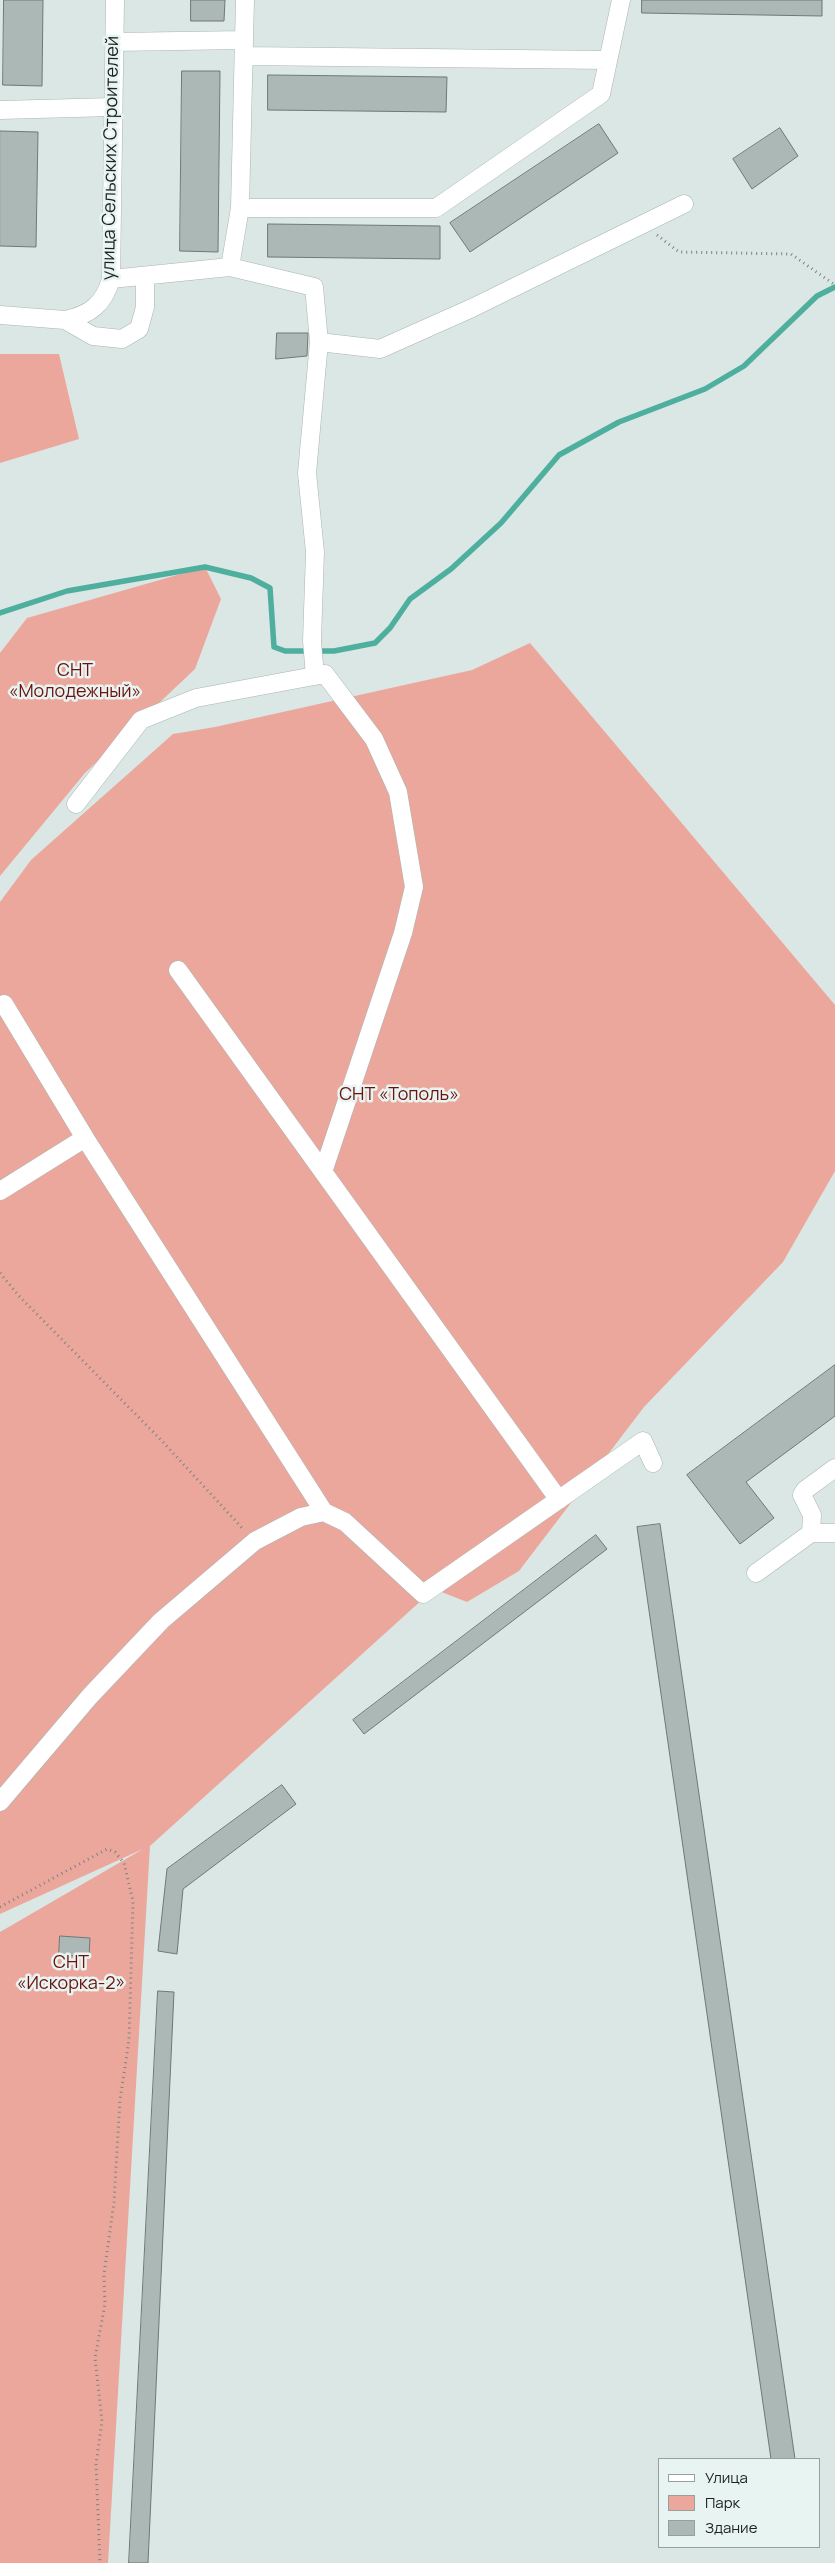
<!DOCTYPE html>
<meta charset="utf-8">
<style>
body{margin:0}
#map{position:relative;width:835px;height:2563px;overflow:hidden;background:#dae7e4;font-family:Manrope,sans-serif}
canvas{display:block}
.legend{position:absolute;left:658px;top:2458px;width:162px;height:90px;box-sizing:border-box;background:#e7f4f1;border:1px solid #96a09d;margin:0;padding:6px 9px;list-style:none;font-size:15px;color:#1d2120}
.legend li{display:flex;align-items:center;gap:10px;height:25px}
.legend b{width:25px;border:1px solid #96a09d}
</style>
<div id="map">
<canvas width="835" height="2563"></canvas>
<ul class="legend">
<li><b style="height:6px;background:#fff"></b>Улица</li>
<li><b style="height:14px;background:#eca79d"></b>Парк</li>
<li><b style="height:14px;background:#acb8b5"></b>Здание</li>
</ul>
</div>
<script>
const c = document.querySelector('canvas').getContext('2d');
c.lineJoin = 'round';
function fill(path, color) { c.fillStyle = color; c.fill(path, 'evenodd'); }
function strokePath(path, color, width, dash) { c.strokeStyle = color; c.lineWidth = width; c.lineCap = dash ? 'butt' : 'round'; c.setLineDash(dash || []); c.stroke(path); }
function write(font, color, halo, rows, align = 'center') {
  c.font = font + ' Manrope,sans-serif'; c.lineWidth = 5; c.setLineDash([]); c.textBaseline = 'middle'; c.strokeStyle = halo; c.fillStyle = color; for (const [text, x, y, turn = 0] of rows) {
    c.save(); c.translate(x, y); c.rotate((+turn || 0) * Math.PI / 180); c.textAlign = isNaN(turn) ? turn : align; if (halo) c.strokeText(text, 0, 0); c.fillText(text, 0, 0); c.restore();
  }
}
const green = new Path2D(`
 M 0,354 L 59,354 L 79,439 L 0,463 Z
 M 205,567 L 221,599 L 195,669 L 85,773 L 0,876 L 0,653 L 27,618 Z
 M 530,643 L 835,1005 L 835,1171 L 783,1262 L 644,1407 L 519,1571 L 467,1602 L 434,1589 L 150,1846 L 108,2563 L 0,2563 L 0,1932 L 143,1849 L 0,1914 L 0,902 L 31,860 L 173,734 L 215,727 L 472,670 Z`);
const stream = new Path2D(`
 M 0,613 L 67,591 L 205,567 L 251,578 L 270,588 L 274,647 L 285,651 L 334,651 L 375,643 L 390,628 L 410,599 L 451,569 L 501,523 L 559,455 L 619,422 L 705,389 L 744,366 L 817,296 L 835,287`);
const building = new Path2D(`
 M 4,0 L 43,0 L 42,86 L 3,85 Z
 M 191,0 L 225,0 L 224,21 L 191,21 Z
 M 642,0 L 822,0 L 822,16 L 642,13 Z
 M 182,71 L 220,71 L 218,252 L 180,251 Z
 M 268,75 L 447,77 L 446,112 L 268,110 Z
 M 599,124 L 618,153 L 470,252 L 450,223 Z
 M 780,128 L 798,156 L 752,189 L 733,159 Z
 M 0,131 L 38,132 L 36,247 L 0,246 Z
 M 268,224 L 440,226 L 440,259 L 268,257 Z
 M 277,333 L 308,333 L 307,356 L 276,359 Z
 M 835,1365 L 835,1416 L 746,1482 L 774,1518 L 740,1544 L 687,1475 Z
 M 660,1524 L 795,2459 L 771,2459 L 637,1527 Z
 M 596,1535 L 607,1549 L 364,1734 L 353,1720 Z
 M 282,1785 L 296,1804 L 183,1889 L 177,1954 L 158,1951 L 167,1869 Z
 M 60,1936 L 90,1938 L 89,1957 L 59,1955 Z
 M 158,1991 L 174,1992 L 148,2563 L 129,2563 Z`);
const path = new Path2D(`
 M 657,235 L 679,252 L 791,254 L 835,285
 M 0,1273 L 19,1296 L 162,1441 L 244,1530
 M 0,1907 L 107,1849 L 115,1852 L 124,1863 L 133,1901 L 129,2040 L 120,2100 L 114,2202 L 104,2274 L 105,2304 L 95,2358 L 102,2421 L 96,2464 L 100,2563`);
const minor = new Path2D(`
 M 244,40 L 240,208 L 436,208 L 601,94 L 621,0
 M 114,42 L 244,40 L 245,0
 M 244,56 L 608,60
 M 0,110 L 113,107
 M 230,267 L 314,287 L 319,342 L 380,349 L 472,308 L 684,204
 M 111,279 L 230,267 L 240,208
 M 0,315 L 65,320 L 93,336 L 122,339 L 139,329 L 145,307 L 145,276
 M 65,320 C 90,315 104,304 111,279 L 115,0
 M 315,676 L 312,641 L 315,552 L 307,473 L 319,342
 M 76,804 L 141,720 L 196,698 L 325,674 L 374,739 L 398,792 L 414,887 L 403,933 L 323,1172
 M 178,970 L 559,1500
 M 4,1004 L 85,1138 L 324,1512
 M 0,1191 L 85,1138
 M 811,1533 L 812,1515 L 802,1495 L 805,1490 L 835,1468
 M 756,1573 L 811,1533 L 835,1533
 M 0,1802 L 90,1696 L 161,1621 L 255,1541 L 301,1517 L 324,1512 L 345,1522 L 423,1594 L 643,1441 L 653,1463`);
const streetNames = [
 ["улица Сельских Строителей",111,158,-89]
];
const parkNames = [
 ["СНТ",75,671],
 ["«Молодежный»",75,692],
 ["СНТ «Тополь»",399,1095],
 ["СНТ",71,1963],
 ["«Искорка-2»",71,1984]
];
fill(green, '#eca79d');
strokePath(stream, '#4faf9f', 5.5);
fill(building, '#acb8b5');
strokePath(building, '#6e7977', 1);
strokePath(minor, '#a9b5b3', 19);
strokePath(path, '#7b8381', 3, [1, 4]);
strokePath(minor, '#fff', 18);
write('18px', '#1d2120', '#e7f4f1', streetNames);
write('18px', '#6c130f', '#e7f4f1', parkNames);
</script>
